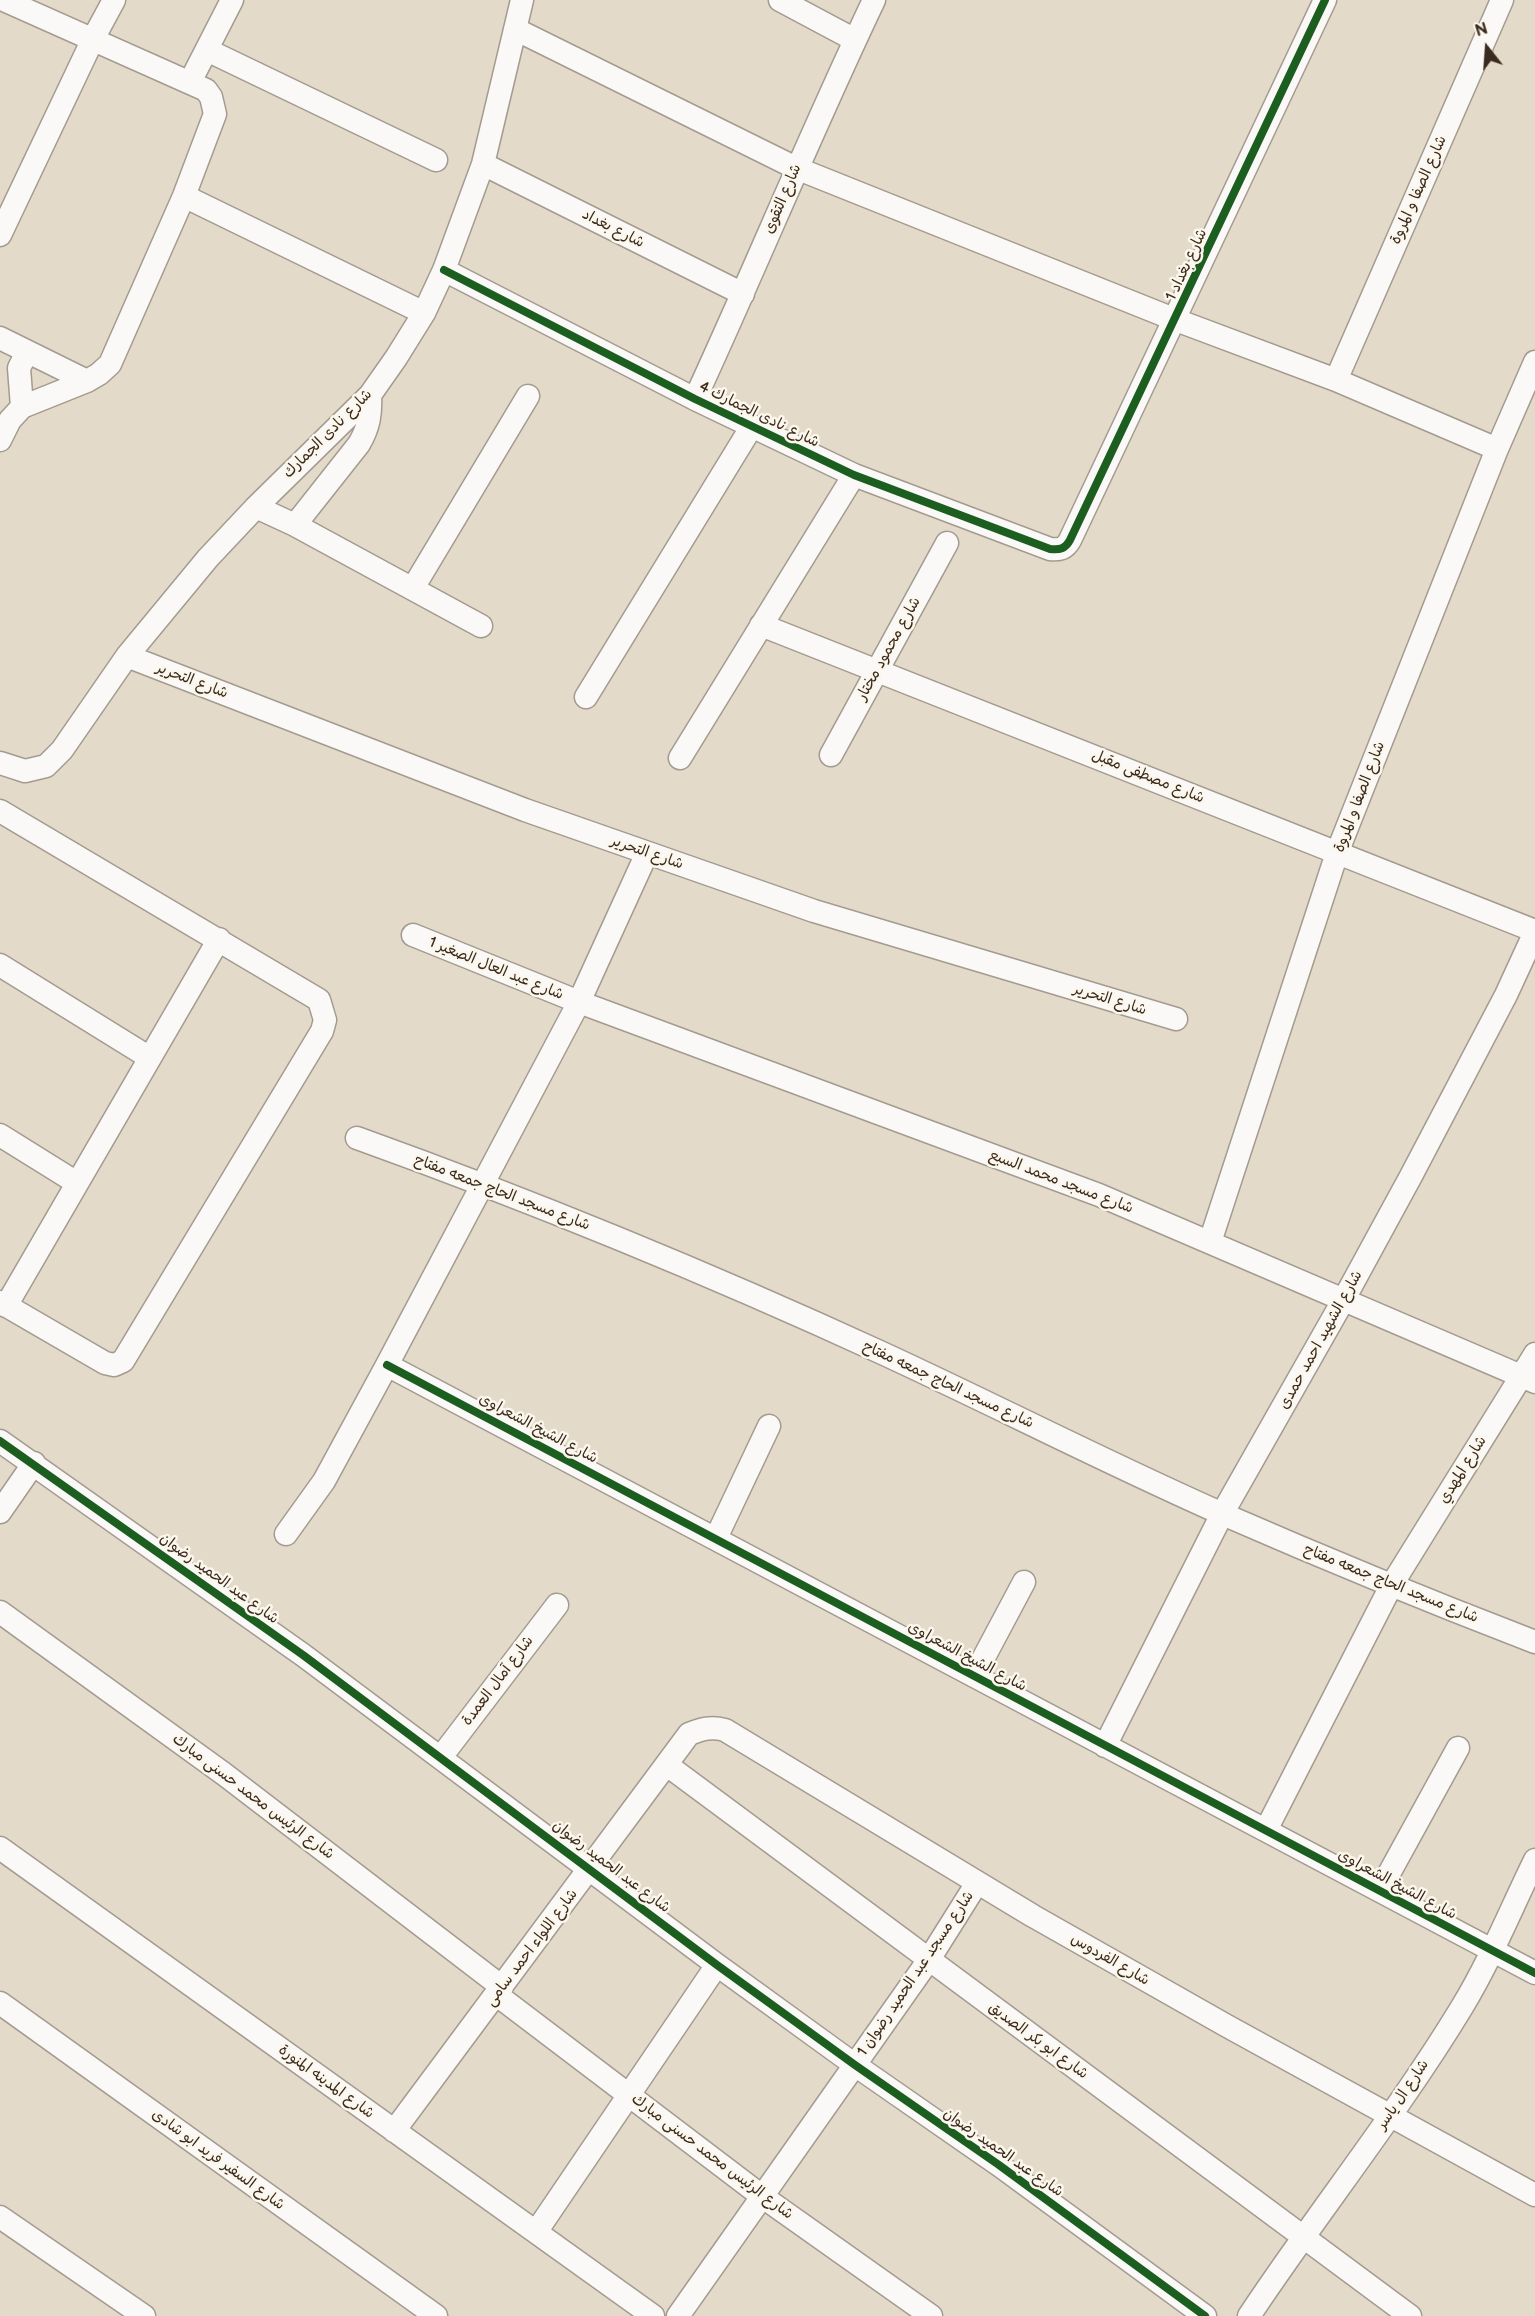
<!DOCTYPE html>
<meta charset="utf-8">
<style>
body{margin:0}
#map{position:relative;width:1535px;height:2316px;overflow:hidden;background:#e4dac9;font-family:"Balsamiq Sans",sans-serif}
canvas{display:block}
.north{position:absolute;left:1457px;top:18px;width:60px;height:60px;-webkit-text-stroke:4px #fbf7ec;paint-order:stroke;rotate:343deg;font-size:16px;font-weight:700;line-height:24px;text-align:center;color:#3b2a1e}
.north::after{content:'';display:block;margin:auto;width:21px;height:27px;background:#3b2a1e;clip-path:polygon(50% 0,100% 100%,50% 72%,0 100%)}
</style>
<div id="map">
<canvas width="1535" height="2316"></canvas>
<div class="north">N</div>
</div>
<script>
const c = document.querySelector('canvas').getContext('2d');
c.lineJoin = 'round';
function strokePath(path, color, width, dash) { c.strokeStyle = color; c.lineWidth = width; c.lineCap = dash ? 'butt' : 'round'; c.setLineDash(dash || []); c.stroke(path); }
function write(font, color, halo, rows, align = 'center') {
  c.font = font + ' "Balsamiq Sans","Playpen Sans Arabic",sans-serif'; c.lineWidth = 5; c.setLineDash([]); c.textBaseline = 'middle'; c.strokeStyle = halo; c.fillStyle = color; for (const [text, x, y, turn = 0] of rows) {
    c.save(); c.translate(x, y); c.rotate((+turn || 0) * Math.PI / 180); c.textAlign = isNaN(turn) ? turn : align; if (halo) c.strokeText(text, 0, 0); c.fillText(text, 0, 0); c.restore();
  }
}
const minor = new Path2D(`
 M 780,0 L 855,40
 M 515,29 L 796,168 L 1176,320 L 1336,380 L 1497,449
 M 207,50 L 436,160
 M 190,82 L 232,0
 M 483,164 L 743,294
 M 184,196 L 424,313
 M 0,235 L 93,39 L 114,0
 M 444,270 L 695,399 L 854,475 L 1050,549 C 1060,550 1065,549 1070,540 L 1325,0
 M 0,338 L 87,381
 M 1336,380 L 1502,0
 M 695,399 C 756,267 811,132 874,0
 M 22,407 L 19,368 L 27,352
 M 0,440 L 10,420 L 22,407 L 87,381 L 99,374 L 110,364 L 184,196 L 215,114 L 211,97 L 206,90 L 4,0
 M 256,507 L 295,525 L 481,626
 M 295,525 L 359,444 C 369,427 371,414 370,395
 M 413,588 L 528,396
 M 761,625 L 1535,931
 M 127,656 L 525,810 L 814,911 L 1176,1019
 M 586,697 L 752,426
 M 831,755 L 947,543
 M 680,758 L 854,475
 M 0,763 L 25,771 L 46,766 L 62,750 L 127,656 L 208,558 L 256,507 L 370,395 L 396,358 L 424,313 L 444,270 L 483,164 L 522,0
 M 0,811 L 319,1000 L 325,1020 L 322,1031 L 123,1361 L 114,1365 L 105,1363 L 0,1302
 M 413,935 L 579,1002 L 1099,1195 L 1535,1382
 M 0,965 L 150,1058
 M 0,1135 L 77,1183
 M 357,1138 C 535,1202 710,1274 882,1353 C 997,1406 1109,1464 1225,1515 C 1328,1560 1431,1602 1535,1642
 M 1210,1242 L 1337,853 L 1497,449 L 1535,362
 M 6,1306 L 219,939
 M 387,1365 L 1535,1973
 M 0,1441 L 303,1655 L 717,1965 L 855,2065 L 999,2165 L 1205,2316
 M 0,1512 L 34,1463
 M 286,1534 L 324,1481 L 387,1365 L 579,1002 L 647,853
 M 716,1538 L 769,1426
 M 0,1612 L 224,1774 L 502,1987
 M 974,1676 L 1024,1582
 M 1105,1746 L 1222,1514 L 1344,1299 L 1411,1176 L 1506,995 L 1535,932
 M 441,1757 L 557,1605
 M 667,1765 L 1410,2316
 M 1266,1830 L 1391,1586 L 1535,1354
 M 0,1848 L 653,2316
 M 1380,1890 L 1458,1748
 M 497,1995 L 763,2197 L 931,2316
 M 0,2003 L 436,2316
 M 394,2131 L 689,1734 C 702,1729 711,1726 725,1730 L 1033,1916 L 1227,2026 L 1535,2195
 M 0,2217 L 144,2316
 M 536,2232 L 717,1965
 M 678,2316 L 928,1961 L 977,1883
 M 1249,2316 C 1318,2212 1397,2114 1462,2007 C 1490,1961 1511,1909 1535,1860`);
const cycleway = new Path2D(`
 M 444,270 L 695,399 L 854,475 L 1050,549 C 1060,550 1065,549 1070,540 L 1325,0
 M 387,1365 L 1535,1973
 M 0,1441 L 303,1655 L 717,1965 L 855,2065 L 999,2165 L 1205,2316`);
const streetNames = [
 ["شارع الصفا و المروة",1419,190,-66],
 ["شارع التقوى",783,199,-67],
 ["شارع بغداد",613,229,27],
 ["شارع بغداد 1",1187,265,-65],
 ["شارع نادى الجمارك 4",759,415,26],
 ["شارع نادى الجمارك",328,434,-45],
 ["شارع محمود مختار",889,649,-61],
 ["شارع التحرير",192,681,21],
 ["شارع مصطفى مقبل",1148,777,22],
 ["شارع الصفا و المروة",1360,797,-69],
 ["شارع التحرير",647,853,19],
 ["شارع عبد العال الصغير 1",496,969,22],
 ["شارع التحرير",1110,1000,17],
 ["شارع مسجد محمد السبع",1061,1182,21],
 ["شارع مسجد الحاج جمعه مفتاح",502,1193,21],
 ["شارع الشهيد احمد حمدى",1321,1340,-61],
 ["شارع مسجد الحاج جمعه مفتاح",948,1385,25],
 ["شارع الشيخ الشعراوى",538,1429,28],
 ["شارع المهدي",1463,1470,-58],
 ["شارع عبد الحميد رضوان",219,1579,36],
 ["شارع مسجد الحاج جمعه مفتاح",1391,1584,22],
 ["شارع الشيخ الشعراوى",967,1657,28],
 ["شارع آمال العمدة",498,1681,-53],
 ["شارع الرئيس محمد حسنى مبارك",253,1797,37],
 ["شارع عبد الحميد رضوان",611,1867,37],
 ["شارع الشيخ الشعراوى",1397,1885,28],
 ["شارع اللواء احمد سامى",532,1948,-53],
 ["شارع الفردوس",1110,1960,30],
 ["شارع مسجد عبد الحميد رضوان 1",916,1974,-56],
 ["شارع ابو بكر الصديق",1038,2041,36],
 ["شارع المدينه المنورة",326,2082,36],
 ["شارع ال ياسر",1403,2095,-56],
 ["شارع عبد الحميد رضوان",1003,2153,35],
 ["شارع الرئيس محمد حسنى مبارك",712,2157,37],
 ["شارع السفير فريد ابو شادى",218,2160,36]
];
strokePath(minor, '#a39b90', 25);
strokePath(minor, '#fbf9f7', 22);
strokePath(cycleway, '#1b5e20', 8);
write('15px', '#3b2a1e', '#fbf7ec', streetNames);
</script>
